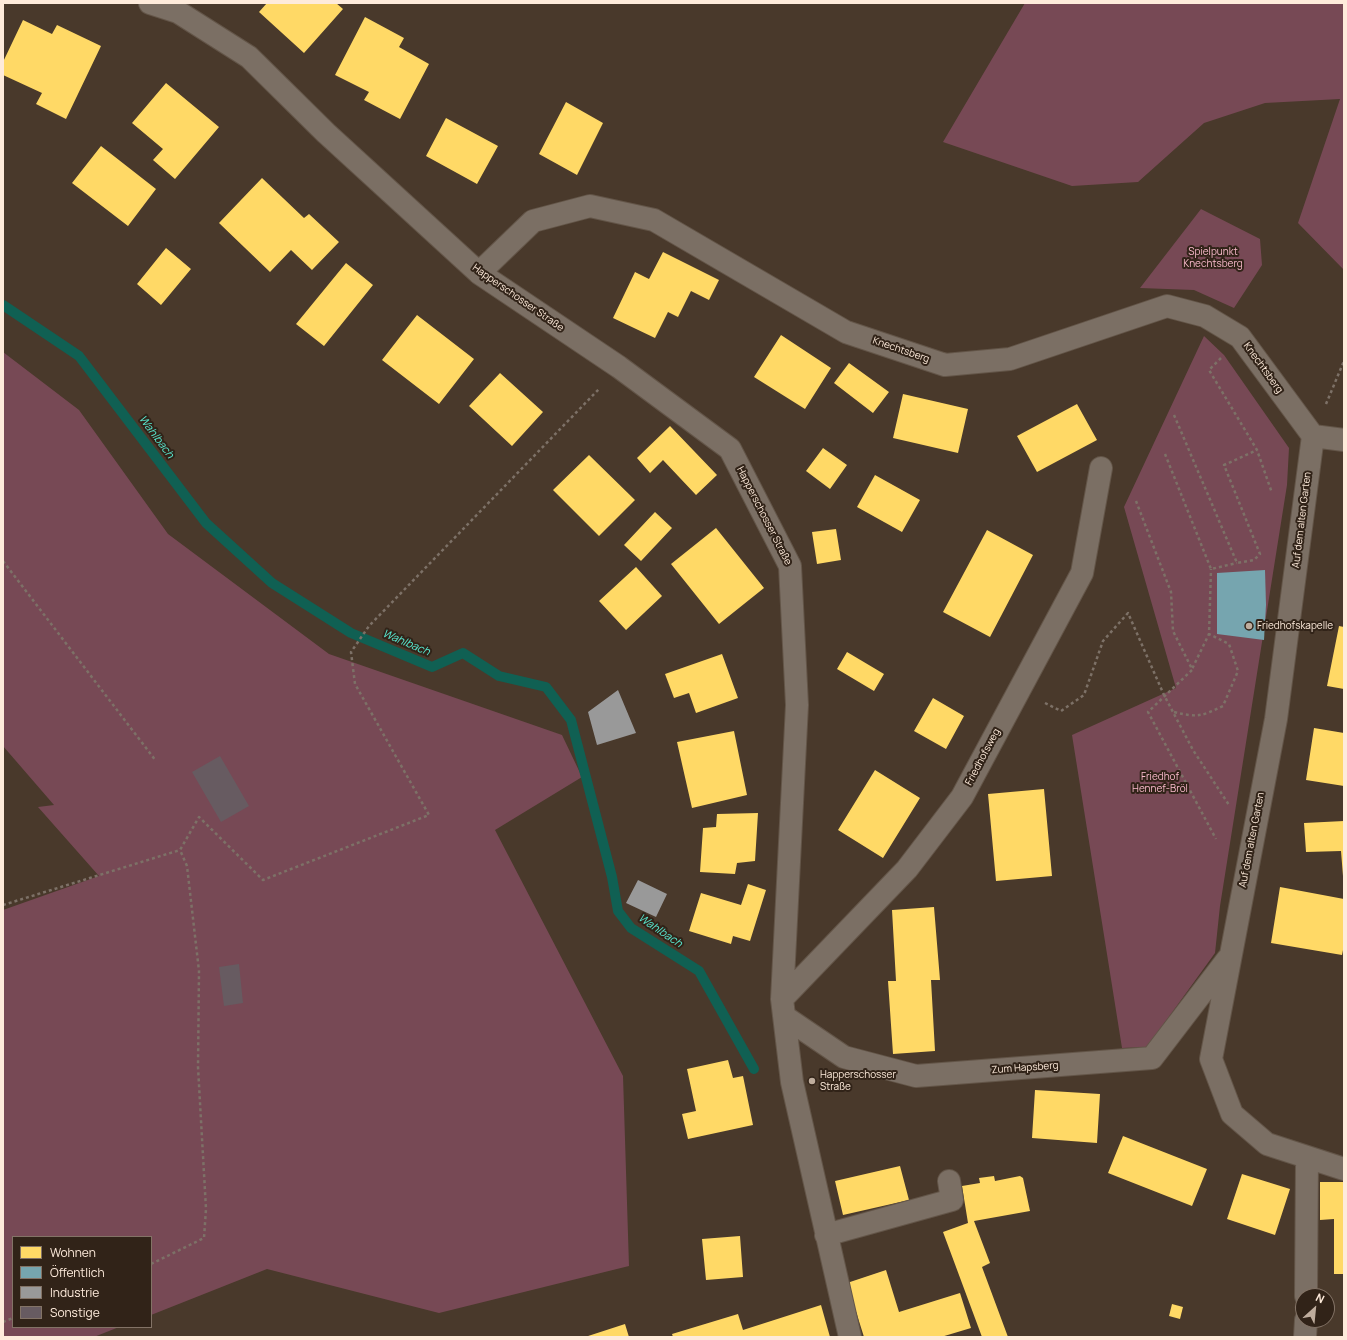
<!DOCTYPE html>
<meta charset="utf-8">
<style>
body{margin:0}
#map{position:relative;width:1347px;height:1340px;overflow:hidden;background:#49392b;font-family:Manrope,sans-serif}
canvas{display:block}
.frame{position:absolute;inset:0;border:4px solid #feebdb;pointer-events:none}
.legend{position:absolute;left:12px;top:1236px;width:140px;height:92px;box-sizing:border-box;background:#312318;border:1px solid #837366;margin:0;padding:5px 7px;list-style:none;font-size:12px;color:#feebdb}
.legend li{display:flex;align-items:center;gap:8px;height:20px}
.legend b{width:20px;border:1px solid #837366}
.north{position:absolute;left:1295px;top:1288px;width:40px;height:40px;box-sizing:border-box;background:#312318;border:1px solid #837366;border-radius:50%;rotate:27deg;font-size:11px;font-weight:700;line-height:16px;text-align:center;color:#feebdb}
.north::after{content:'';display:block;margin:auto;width:14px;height:18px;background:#bfad9d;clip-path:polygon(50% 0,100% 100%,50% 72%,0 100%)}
</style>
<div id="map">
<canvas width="1347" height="1340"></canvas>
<div class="frame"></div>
<ul class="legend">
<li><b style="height:11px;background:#ffd966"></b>Wohnen</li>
<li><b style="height:11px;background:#76a5af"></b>Öffentlich</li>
<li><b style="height:11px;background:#999"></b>Industrie</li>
<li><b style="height:11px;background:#675b61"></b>Sonstige</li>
</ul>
<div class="north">N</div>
</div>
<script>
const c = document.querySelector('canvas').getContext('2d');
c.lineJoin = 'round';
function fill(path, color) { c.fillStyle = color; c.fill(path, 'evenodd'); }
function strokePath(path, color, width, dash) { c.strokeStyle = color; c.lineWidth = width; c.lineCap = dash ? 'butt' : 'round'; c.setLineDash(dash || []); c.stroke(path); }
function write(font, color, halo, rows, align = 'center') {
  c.font = font + ' Manrope,sans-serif'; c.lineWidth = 4; c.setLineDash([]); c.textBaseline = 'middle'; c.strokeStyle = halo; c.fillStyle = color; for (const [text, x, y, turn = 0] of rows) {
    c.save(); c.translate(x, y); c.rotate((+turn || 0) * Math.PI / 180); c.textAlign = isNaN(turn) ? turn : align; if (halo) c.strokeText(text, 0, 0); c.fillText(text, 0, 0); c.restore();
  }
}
const green = new Path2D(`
 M 1025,3 L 1344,3 L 1344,270 L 1298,223 L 1340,99 L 1265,103 L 1204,123 L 1138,182 L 1072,186 L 943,142 Z
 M 1201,209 L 1260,239 L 1262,265 L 1234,308 L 1194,290 L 1140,288 Z
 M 1204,336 L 1224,355 L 1289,448 L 1287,485 L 1220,906 L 1215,953 L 1147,1047 L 1122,1048 L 1072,735 L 1176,688 L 1124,507 Z
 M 3,352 L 79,410 L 168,534 L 329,654 L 562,735 L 582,777 L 495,830 L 623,1076 L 629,1266 L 439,1313 L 267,1269 L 151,1315 L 151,1237 L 13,1237 L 13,1327 L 119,1327 L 94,1337 L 3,1337 L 3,910 L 99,876 L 38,807 L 54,805 L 3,746 Z`);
const homes = new Path2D(`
 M 267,3 L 336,3 L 343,9 L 304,53 L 259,12 Z
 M 365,17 L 404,38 L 399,47 L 429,64 L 400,119 L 364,100 L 369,92 L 335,75 Z
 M 23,20 L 52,34 L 57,25 L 101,46 L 66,119 L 36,104 L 42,93 L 3,75 L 3,62 Z
 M 166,83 L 219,127 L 175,179 L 153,160 L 163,149 L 132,123 Z
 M 566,102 L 603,123 L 577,175 L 539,154 Z
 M 446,118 L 498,146 L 477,184 L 426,156 Z
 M 101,146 L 156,189 L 128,226 L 72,183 Z
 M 262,178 L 304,218 L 309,214 L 339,242 L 312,270 L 291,250 L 270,272 L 219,223 Z
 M 166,248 L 191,269 L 161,305 L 137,284 Z
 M 663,252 L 719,280 L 709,300 L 691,291 L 678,317 L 668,312 L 655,338 L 613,318 L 635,272 L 649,279 Z
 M 346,263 L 373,285 L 324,346 L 296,324 Z
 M 417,315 L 474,359 L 439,404 L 382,360 Z
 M 781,335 L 831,368 L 805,409 L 754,377 Z
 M 849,363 L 889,392 L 873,413 L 834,383 Z
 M 500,373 L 543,412 L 512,446 L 469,406 Z
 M 903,394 L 968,409 L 958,453 L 893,438 Z
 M 1077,404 L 1097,440 L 1037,472 L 1017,436 Z
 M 670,426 L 717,475 L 696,495 L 663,460 L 650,473 L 637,458 Z
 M 823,448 L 847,465 L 830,489 L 806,471 Z
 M 589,455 L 635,500 L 599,536 L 553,490 Z
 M 875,475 L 920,500 L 902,532 L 857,507 Z
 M 655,512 L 672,528 L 641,561 L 624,545 Z
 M 716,528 L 764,588 L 719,624 L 671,564 Z
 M 836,529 L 841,560 L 817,564 L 812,532 Z
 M 987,530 L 1033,555 L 990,637 L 943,612 Z
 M 636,567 L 662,596 L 626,630 L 599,601 Z
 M 1339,626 L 1344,627 L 1344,689 L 1327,686 Z
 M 847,652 L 884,674 L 874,691 L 837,669 Z
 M 722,654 L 738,698 L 696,713 L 689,693 L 674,698 L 665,674 Z
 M 933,698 L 964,716 L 946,749 L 914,731 Z
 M 1314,728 L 1344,733 L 1344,786 L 1306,780 Z
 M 734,731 L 747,795 L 692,808 L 677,742 Z
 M 875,770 L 920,798 L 883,858 L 838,830 Z
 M 1044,789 L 1052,876 L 996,881 L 988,794 Z
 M 758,813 L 755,861 L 737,863 L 735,874 L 700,872 L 703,828 L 716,827 L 717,814 Z
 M 1344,821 L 1344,876 L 1343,876 L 1341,851 L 1306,852 L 1304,823 Z
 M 748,884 L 766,890 L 750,941 L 733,936 L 731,944 L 689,931 L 701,893 L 741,905 Z
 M 1280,887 L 1344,899 L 1344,945 L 1342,955 L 1271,943 Z
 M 934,907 L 940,980 L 931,980 L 935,1051 L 893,1054 L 888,981 L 896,981 L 892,910 Z
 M 728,1060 L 733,1078 L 743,1076 L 753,1125 L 688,1139 L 682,1114 L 696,1111 L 687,1069 Z
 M 1035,1090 L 1100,1094 L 1097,1143 L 1032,1138 Z
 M 1123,1136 L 1207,1169 L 1192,1206 L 1108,1173 Z
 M 900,1166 L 909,1200 L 843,1215 L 835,1181 Z
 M 1242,1174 L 1290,1189 L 1275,1235 L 1227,1219 Z
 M 994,1176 L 995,1181 L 1020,1176 L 1023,1178 L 1030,1211 L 974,1221 L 990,1263 L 982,1267 L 1008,1337 L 982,1337 L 943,1232 L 968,1223 L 962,1186 L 980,1183 L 979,1178 Z
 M 1320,1182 L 1343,1182 L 1344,1274 L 1334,1274 L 1334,1219 L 1320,1220 Z
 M 740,1236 L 743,1277 L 706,1280 L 702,1239 Z
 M 886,1270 L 899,1312 L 960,1293 L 971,1328 L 941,1337 L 864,1337 L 847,1283 Z
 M 1172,1304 L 1183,1307 L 1180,1319 L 1169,1316 Z
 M 821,1305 L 830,1337 L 673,1337 L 672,1334 L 738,1314 L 743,1330 Z
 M 625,1324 L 629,1337 L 585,1337 Z`);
const public = new Path2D(`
 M 1265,570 L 1266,605 L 1264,640 L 1217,634 L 1217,573 Z`);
const industry = new Path2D(`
 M 618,690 L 636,733 L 597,745 L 588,712 Z
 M 638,880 L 667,894 L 656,917 L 626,903 Z`);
const stream = new Path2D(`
 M 3,305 L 79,356 L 206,523 L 272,583 L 351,633 L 432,667 L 463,653 L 499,676 L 546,687 L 571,720 L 612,877 L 618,911 L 631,928 L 699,971 L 754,1069`);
const building = new Path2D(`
 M 220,756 L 249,806 L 221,822 L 192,772 Z
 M 239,964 L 243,1003 L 224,1006 L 219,967 Z`);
const path = new Path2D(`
 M 1221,358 L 1209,370 L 1257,450 L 1272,493
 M 1326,404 L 1344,361
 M 1174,415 L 1237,563 L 1254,560 L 1260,554 L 1224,465 L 1257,450
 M 1165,454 L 1211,569 L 1237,563
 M 1136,501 L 1171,592 L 1173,631 L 1192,669 L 1209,634 L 1211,569
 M 3,561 L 156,761
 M 1192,670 L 1148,712 L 1216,839
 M 1045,703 L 1061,711 L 1084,695 L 1103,641 L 1128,613 L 1164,695 L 1193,750 L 1229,805
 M 1174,712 C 1198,718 1202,716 1223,706 L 1238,671 L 1229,644 L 1209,634
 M 3,905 L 180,850 L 199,817 L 263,880 L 429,815 L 355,684 L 351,652 L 369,626 L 599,389
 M 151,1264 L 204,1238 L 206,1209 L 198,1067 L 199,971 L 187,866 L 180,850
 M 3,1322 L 13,1318`);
const minor = new Path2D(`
 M 150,3 L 178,12 L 249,57 L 326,133 L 479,273 L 619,367 L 730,449 L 790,566 L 797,705 L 782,999 L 792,1082 L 850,1337
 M 479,273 L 533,221 L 590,206 L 654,220 L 846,332 L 945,365 L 1010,359 L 1167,306 L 1205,316 L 1240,337 L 1313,436 L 1344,440
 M 1313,436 L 1276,719 L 1211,1059 L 1232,1114 L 1267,1144 L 1344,1169
 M 782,999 L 907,869 L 962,797 L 1082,573 L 1101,468
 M 785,1017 L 844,1057 L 916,1076 L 1152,1058 L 1227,960
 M 826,1235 L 952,1200 L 949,1181
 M 1306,1296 L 1307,1157
 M 1305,1337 L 1306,1320`);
const markers = [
 [1249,626,4,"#bfad9d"],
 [812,1081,4,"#bfad9d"]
];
const parkNames = [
 ["Spielpunkt",1213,252],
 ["Knechtsberg",1213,264],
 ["Friedhof",1160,777],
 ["Hennef-Bröl",1160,789]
];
const streetNames = [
 ["Happerschosser Straße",518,298,35],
 ["Knechtsberg",901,350,19],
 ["Knechtsberg",1263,368,54],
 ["Happerschosser Straße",764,516,63],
 ["Auf dem alten Garten",1302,520,-83],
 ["Friedhofsweg",983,757,-62],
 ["Auf dem alten Garten",1252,840,-79],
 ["Zum Hapsberg",1025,1068,-4]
];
const poiNames = [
 ["Friedhofskapelle",1257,626],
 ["Happerschosser",820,1075],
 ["Straße",820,1087]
];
const waterNames = [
 ["Wahlbach",156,437,53],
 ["Wahlbach",406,643,23],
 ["Wahlbach",660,931,34]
];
fill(green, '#774955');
fill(homes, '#ffd966');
fill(public, '#76a5af');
fill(industry, '#999');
strokePath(stream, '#106053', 10);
fill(building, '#675b61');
strokePath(minor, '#635548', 24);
strokePath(path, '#7d7167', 2.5, [3, 3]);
strokePath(minor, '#7b6f64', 22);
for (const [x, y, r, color] of markers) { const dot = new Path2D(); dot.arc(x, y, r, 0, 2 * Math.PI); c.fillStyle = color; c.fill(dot); strokePath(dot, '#312318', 1.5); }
write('10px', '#fbbbcd', '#312318', parkNames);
write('10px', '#feebdb', '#312318', streetNames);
write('10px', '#feebdb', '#312318', poiNames, 'left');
write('italic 11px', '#58ead2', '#312318', waterNames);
</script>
